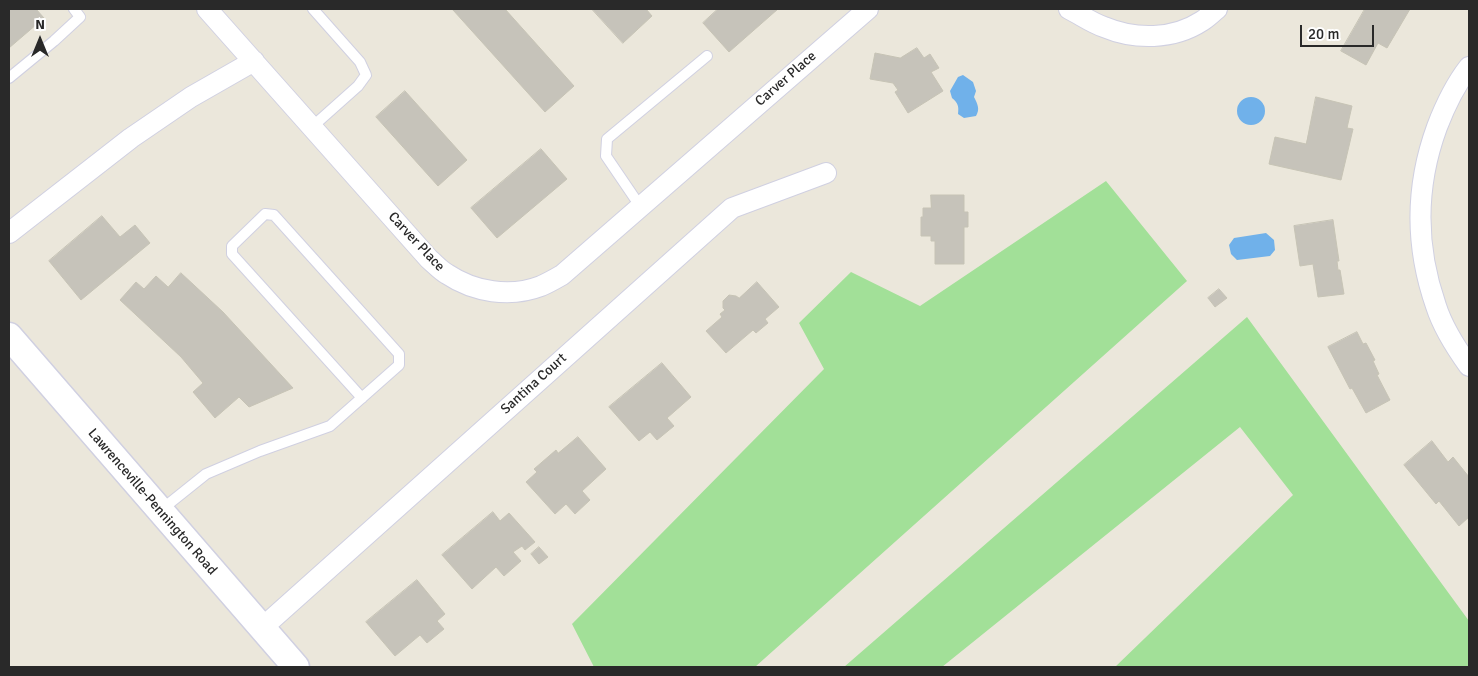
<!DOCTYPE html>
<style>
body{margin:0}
#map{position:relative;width:1478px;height:676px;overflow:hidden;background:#ebe7db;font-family:Signika,sans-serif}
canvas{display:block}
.frame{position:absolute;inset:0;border:10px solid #292929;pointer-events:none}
.north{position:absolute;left:15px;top:15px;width:50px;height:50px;-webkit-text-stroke:4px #fff;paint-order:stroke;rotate:0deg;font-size:14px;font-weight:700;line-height:20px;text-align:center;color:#292929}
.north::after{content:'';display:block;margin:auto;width:18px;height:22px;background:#292929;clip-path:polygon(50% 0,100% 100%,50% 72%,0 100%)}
.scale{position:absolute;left:1300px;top:25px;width:74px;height:22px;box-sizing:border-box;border:2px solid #292929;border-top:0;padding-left:6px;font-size:15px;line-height:18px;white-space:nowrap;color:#292929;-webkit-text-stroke:4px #fff;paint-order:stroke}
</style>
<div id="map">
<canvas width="1478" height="676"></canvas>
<div class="frame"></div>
<div class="north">N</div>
<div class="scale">20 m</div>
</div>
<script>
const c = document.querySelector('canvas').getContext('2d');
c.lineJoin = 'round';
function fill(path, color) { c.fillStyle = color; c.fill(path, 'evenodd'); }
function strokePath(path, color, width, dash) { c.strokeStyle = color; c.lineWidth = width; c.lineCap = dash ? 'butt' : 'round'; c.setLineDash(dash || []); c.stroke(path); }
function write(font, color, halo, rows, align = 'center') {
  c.font = font + ' Signika,sans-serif'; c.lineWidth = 4; c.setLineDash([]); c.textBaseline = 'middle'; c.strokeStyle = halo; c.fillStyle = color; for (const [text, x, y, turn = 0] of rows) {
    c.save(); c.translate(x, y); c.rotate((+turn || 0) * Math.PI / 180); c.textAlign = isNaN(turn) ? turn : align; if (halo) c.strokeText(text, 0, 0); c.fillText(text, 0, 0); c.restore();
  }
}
const green = new Path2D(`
 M 1106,181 L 1187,281 L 755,667 L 594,667 L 572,624 L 824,369 L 799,323 L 851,272 L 920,306 Z
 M 1247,317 L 1469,621 L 1469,667 L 1115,667 L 1293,495 L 1240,427 L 942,667 L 844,667 Z`);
const water = new Path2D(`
 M 963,75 L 973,82 L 976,91 L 974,97 C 978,105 980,109 976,116 L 964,118 L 958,114 C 959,106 958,103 952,98 L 950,91 L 958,77 Z
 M1237 111a14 14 0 1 1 28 0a14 14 0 1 1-28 0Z
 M 1266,233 L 1274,240 L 1275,250 L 1270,256 L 1237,260 L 1231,254 L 1229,245 L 1234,238 Z`);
const building = new Path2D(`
 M 9,9 L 36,9 L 44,18 L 9,48 Z
 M 455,9 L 505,9 L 574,86 L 545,112 L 453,10 Z
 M 592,9 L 646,9 L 652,16 L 623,43 Z
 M 718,9 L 778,9 L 729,52 L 703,23 Z
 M 1365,9 L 1410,9 L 1387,48 L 1378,43 L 1366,65 L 1341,51 Z
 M 917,48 L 924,58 L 930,54 L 939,68 L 931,72 L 943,91 L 908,113 L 895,92 L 898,90 L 893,83 L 870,79 L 875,53 L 900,58 Z
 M 405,91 L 467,160 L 438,186 L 376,117 Z
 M 1316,97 L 1352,106 L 1347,128 L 1353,129 L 1341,180 L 1269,164 L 1275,137 L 1306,144 Z
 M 541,149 L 567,179 L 497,238 L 471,208 Z
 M 931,195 L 964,195 L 964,212 L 968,212 L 968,227 L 964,227 L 964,264 L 935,264 L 935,241 L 931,241 L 931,236 L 921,236 L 921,217 L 923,217 L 923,208 L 931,208 Z
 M 102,216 L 120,237 L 135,225 L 150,243 L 81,300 L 49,261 Z
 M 1333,220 L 1339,261 L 1337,261 L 1338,270 L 1340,270 L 1344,294 L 1318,297 L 1313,264 L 1300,266 L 1294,226 Z
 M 181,273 L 223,312 L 293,388 L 249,407 L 239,397 L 215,418 L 193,392 L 203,383 L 181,357 L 120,300 L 136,282 L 144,289 L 156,276 L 168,287 Z
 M 757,282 L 779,307 L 765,319 L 768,323 L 756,333 L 753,330 L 726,353 L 706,331 L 722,317 L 720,314 L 725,310 L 723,308 L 723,301 L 729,295 L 736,296 L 739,298 Z
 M 1219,289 L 1227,298 L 1215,307 L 1208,298 Z
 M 1357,332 L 1363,344 L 1366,343 L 1375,360 L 1373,361 L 1379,374 L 1377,375 L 1390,400 L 1366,413 L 1352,388 L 1350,389 L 1328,347 Z
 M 662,363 L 691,397 L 667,418 L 674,426 L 657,440 L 650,432 L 639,441 L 609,407 Z
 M 578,437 L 606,469 L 582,491 L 590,500 L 575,514 L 566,504 L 555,514 L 526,482 L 537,472 L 534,469 L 556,450 L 558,453 Z
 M 1432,441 L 1448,462 L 1453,457 L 1469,477 L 1469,517 L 1459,526 L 1439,501 L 1436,504 L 1404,465 Z
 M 493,512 L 500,521 L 509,513 L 535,542 L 525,550 L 522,546 L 513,552 L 521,561 L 504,576 L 496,567 L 472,589 L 442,555 Z
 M 539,547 L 548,557 L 539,564 L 531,554 Z
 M 417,580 L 445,614 L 437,621 L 444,629 L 427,643 L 420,635 L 395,656 L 366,622 Z`);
const service = new Path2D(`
 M 9,78 L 54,41 L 80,17 L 74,9
 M 312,127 L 358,86 L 366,75 L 360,62 L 313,9
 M 640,206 L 606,156 L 607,139 L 707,56
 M 161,510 L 206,474 L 260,451 L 330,426 L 399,365 L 399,354 L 274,215 L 265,214 L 232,246 L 232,254 L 362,398`);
const minor = new Path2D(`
 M 207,9 L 429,259 C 435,264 440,270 447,274 C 474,292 510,298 541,286 C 548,283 555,279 562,275 L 868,9
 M 1069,9 C 1081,15 1092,23 1104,27 C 1135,40 1173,40 1202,21 C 1207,18 1212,13 1217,9
 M 1469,67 C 1455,85 1445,106 1437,127 C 1415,187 1415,246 1436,306 C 1443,328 1456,348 1469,366
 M 9,233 L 131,138 L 191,97 L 254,61
 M 262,628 L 732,208 L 826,173`);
const tertiary = new Path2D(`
 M 9,336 L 296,667`);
const streetNames = [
 ["Carver Place",786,79,-41],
 ["Carver Place",416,242,47],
 ["Santina Court",534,384,-42],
 ["Lawrenceville-Pennington Road",152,502,49]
];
fill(green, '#a2e098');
fill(water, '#70b1ea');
fill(building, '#c6c3ba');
strokePath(building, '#c6c3b5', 1);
strokePath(service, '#d0d0e1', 12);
strokePath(minor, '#d0d0e1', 22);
strokePath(tertiary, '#d0d0e1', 29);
strokePath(service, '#fff', 10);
strokePath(minor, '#fff', 20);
strokePath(tertiary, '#fff', 26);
write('14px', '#292929', '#fff', streetNames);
</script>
